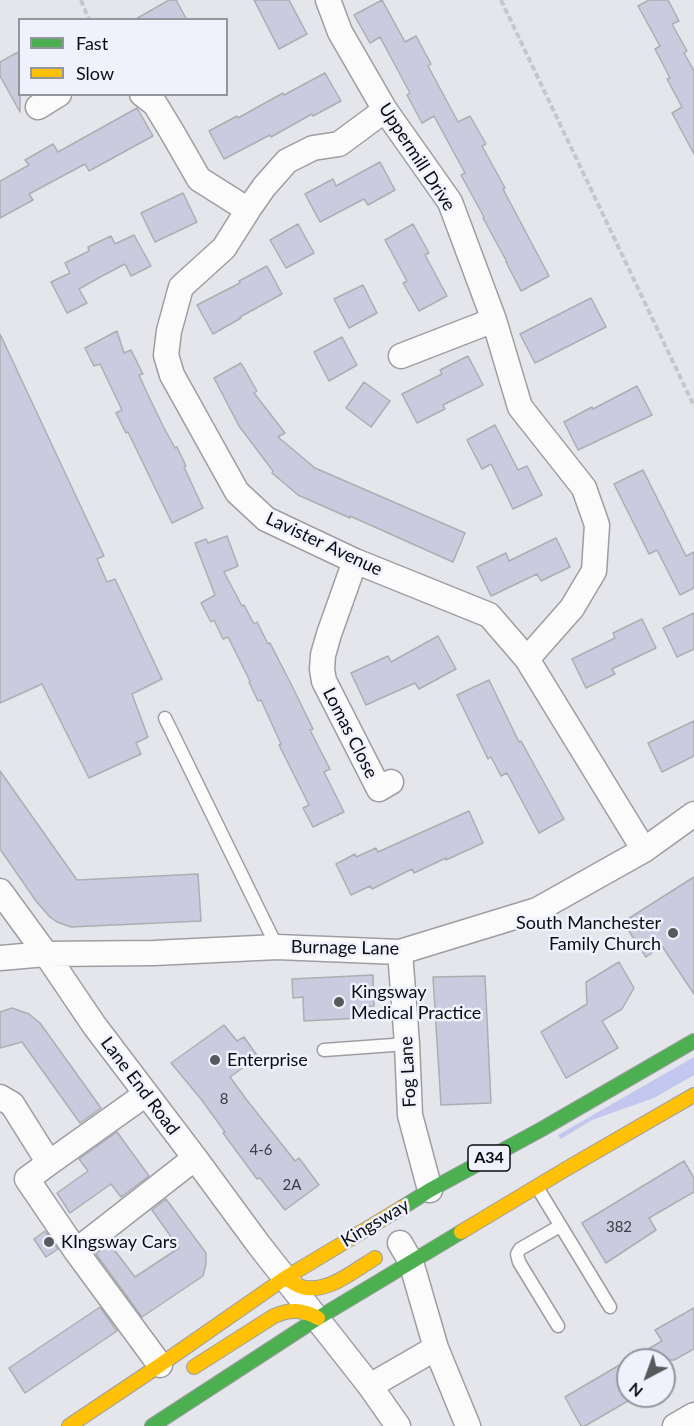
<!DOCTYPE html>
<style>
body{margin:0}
#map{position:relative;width:694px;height:1426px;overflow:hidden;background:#e5e6ec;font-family:Lato,sans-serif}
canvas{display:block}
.legend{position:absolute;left:18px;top:18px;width:210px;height:78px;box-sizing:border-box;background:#eff1fd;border:2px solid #94969e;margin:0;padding:8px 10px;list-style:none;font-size:18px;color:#0c0d10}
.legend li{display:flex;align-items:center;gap:12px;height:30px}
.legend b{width:30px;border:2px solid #94969e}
.north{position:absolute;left:616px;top:1348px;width:60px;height:60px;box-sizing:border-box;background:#eff1fd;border:2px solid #94969e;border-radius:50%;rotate:221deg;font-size:16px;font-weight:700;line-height:24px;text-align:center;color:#0c0d10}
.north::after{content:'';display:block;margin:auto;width:21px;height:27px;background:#58595d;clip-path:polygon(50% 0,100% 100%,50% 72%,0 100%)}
</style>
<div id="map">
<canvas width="694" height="1426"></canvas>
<ul class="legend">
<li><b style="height:8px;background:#4caf50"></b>Fast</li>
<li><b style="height:8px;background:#ffc107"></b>Slow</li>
</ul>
<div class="north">N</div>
</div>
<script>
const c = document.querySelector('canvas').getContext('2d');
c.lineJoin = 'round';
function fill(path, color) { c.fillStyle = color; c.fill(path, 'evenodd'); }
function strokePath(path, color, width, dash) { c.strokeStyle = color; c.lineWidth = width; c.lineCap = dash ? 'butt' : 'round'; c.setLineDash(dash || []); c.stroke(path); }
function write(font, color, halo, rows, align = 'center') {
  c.font = font + ' Lato,sans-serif'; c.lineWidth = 5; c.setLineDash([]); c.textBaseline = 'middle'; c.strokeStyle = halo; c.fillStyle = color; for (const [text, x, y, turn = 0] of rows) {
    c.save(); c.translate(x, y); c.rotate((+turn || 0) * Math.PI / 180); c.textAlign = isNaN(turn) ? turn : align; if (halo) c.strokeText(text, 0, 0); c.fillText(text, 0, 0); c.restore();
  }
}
const green = new Path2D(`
 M 694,1057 L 694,1075 L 654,1098 L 592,1120 L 561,1139 L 558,1135 Z`);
const building = new Path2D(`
 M 169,0 L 176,0 L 187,20 L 134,20 Z
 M 254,0 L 289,0 L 307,34 L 279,49 Z
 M 382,0 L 405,42 L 416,36 L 431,64 L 428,66 L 458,122 L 470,116 L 486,144 L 482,146 L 505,188 L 503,189 L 549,276 L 521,291 L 506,262 L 507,262 L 483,218 L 484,217 L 461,175 L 465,173 L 434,116 L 422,123 L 407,95 L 410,93 L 380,37 L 370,43 L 354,15 Z
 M 649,0 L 668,0 L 679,21 L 672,24 L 687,51 L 684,53 L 694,71 L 694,154 L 672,113 L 682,107 L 667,79 L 670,78 L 655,49 L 660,46 L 638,6 Z
 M 20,51 L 20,112 L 0,76 L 0,62 Z
 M 325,73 L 341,101 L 313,116 L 312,114 L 271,137 L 270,135 L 224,159 L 209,131 L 237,116 L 238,118 L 283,93 L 284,95 Z
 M 137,108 L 153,136 L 89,171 L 85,164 L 29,194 L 33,200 L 0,218 L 0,181 L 29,165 L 25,160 L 53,144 L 58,152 Z
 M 380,162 L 395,190 L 368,205 L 364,199 L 320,222 L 305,194 L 333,179 L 336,186 Z
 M 183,193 L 197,222 L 155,242 L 141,213 Z
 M 298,224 L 314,253 L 286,268 L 270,240 Z
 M 413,224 L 429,253 L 425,255 L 447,296 L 419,311 L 403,283 L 407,281 L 385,240 Z
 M 134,235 L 151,266 L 131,276 L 125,264 L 102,276 L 79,289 L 87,303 L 67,313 L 51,282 L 70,273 L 65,263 L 89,251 L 88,247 L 111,236 L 115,244 Z
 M 267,266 L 282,294 L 240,317 L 241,318 L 213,334 L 197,305 L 240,283 L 239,281 Z
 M 363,285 L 377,313 L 349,328 L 334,299 Z
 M 591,298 L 606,327 L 535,363 L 520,334 Z
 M 117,331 L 124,353 L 131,350 L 143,374 L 139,375 L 149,397 L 164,428 L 175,448 L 177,447 L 186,466 L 184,467 L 203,508 L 172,523 L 128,432 L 126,433 L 116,413 L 122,410 L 100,364 L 94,366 L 85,348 Z
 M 0,334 L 104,556 L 97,559 L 107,582 L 115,579 L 162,679 L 132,694 L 148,737 L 136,743 L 141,754 L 89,778 L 42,684 L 0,703 Z
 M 342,337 L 357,365 L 329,381 L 314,352 Z
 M 468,356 L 483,385 L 443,405 L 445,409 L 417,423 L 402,394 L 442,374 L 440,370 Z
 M 241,363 L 257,391 L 254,393 L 285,433 L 278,437 L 315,468 L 465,533 L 453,562 L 350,516 L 350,518 L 298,495 L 272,473 L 273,471 L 239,426 L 214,378 Z
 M 364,382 L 390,401 L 371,427 L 346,408 Z
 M 637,386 L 652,415 L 578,450 L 564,422 L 592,407 L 593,409 Z
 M 495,425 L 518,470 L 527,466 L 542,495 L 513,509 L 491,464 L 482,469 L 467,440 Z
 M 643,470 L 686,556 L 694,552 L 694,588 L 680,595 L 657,550 L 649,554 L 614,484 Z
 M 227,536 L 238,566 L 224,572 L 242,606 L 244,605 L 254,624 L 257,622 L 268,644 L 270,643 L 292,686 L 313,729 L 310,730 L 330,769 L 324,772 L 344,812 L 313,827 L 303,808 L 309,805 L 279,745 L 281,744 L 261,700 L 258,701 L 249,682 L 250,681 L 228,637 L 223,639 L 214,620 L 211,622 L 201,603 L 215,595 L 195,543 L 206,539 L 208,543 Z
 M 556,538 L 570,567 L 541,581 L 537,574 L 491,596 L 477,567 L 506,553 L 509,561 Z
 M 694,613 L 694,649 L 677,657 L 663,628 Z
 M 642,619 L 656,648 L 612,669 L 615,674 L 586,688 L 572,659 L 615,638 L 613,633 Z
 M 438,636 L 456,669 L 419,689 L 415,683 L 366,705 L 351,673 L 388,656 L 391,662 Z
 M 489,680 L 519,742 L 521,741 L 564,819 L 539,833 L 507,773 L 501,776 L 491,757 L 488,759 L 457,695 Z
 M 694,721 L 694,756 L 662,772 L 648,743 Z
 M 0,771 L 77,880 L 198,874 L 201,921 L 71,927 L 57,922 L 50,917 L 36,901 L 0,849 Z
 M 469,811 L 483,843 L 446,860 L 446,858 L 414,873 L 412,869 L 372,889 L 370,886 L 351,895 L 336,864 L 355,854 L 356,857 L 376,848 L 378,852 Z
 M 694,877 L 694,994 L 662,946 L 646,957 L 623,922 Z
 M 619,962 L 634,988 L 622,1009 L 602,1021 L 618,1048 L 566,1078 L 541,1032 L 587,1004 L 586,982 Z
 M 373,975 L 374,1006 L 361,1007 L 362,1018 L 304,1021 L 303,997 L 293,998 L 292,979 Z
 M 485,976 L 491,1103 L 441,1105 L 433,977 Z
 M 12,1008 L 29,1014 L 40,1023 L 101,1108 L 80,1123 L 22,1042 L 0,1048 L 0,1012 Z
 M 224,1025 L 237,1041 L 244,1037 L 258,1057 L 230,1077 L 246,1099 L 295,1161 L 299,1158 L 319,1185 L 285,1210 L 260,1178 L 257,1179 L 223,1133 L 225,1132 L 201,1099 L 171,1063 Z
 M 117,1132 L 149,1176 L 121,1197 L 111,1184 L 70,1213 L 57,1193 L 88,1171 L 79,1159 Z
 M 684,1161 L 694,1178 L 694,1192 L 649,1218 L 656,1230 L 606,1263 L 582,1223 Z
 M 166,1199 L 206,1253 L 206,1264 L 203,1276 L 142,1317 L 96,1254 L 109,1243 L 135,1277 L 179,1248 L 152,1210 Z
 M 45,1231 L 58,1249 L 46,1257 L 34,1239 Z
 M 100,1307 L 117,1331 L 25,1393 L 9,1368 Z
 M 694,1308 L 694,1349 L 674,1360 L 629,1360 L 662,1341 L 655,1330 Z
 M 628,1360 L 628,1401 L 585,1426 L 581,1426 L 565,1397 Z`);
const path = new Path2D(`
 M 81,0 L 89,20
 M 501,0 L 694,406`);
const lane = new Path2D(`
 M 165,718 L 277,947
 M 324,1050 L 407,1044
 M 537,1187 L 610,1307
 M 558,1326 L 519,1262 L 517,1254 L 520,1249 L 560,1226`);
const street = new Path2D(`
 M 328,0 L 340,32 L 385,110 L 450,202 L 494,320 L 520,407 L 584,488 L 597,525 L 594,571 L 572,608 L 527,659
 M 142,94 L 155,104 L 172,132 L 199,179 L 248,210
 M 38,107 L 59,94
 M 385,110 L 339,144 L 313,148 L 287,161 L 264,187 L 248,210 L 224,248 L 181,287 L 169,331 L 166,355 L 172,375 L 237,492 L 266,519 L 355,561 L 489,615 L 527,659 L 644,850
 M 401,356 L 494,320
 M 355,561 L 329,634 L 323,655 L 322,669 L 324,681 L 379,789 L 391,782
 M 0,891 L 46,954 L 94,1025 L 195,1158 L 259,1245 L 370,1386 L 398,1426
 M 400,952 L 407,1044 L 410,1115 L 430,1190
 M 0,958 L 46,954 L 154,953 L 277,947 L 400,952 L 537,910 L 644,850 L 694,814
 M 0,1097 L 12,1104 L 49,1163 L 146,1094
 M 49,1163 L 27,1179 L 76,1251 L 160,1365
 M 400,1243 L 411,1262 L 436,1348 L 468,1426
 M 76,1251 L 195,1158
 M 370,1386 L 436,1348
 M 675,1426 L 694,1415`);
const fast = new Path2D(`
 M 403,1207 L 430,1190 L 542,1129 L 694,1041
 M 152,1426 L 318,1318 L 461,1232`);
const slow = new Path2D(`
 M 461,1232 L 566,1169 L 694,1095
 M 285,1278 C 292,1282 298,1287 306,1288 C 331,1291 355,1270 375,1258
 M 194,1367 L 274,1316 C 290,1309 302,1309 318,1318
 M 69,1426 L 160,1365 L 285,1278 L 403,1207`);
const markers = [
 [673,933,6,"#58595d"],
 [339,1002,6,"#58595d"],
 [215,1060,6,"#58595d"],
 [49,1242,6,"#58595d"]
];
const numberNames = [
 ["8",224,1099],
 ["4-6",261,1150],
 ["2A",292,1185],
 ["382",619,1227]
];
const shields = [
 [489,1158,42]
];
const shieldNames = [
 ["A34",489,1158]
];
const streetNames = [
 ["Uppermill Drive",417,157,57],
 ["Lavister Avenue",324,544,25],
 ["Lomas Close",350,733,63],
 ["Burnage Lane",345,948,1],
 ["Fog Lane",408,1072,-93],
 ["Lane End Road",140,1086,53],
 ["Kingsway",375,1223,-31]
];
const poiNames = [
 ["South Manchester",661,923,"right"],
 ["Family Church",661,944,"right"],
 ["Kingsway",351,992],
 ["Medical Practice",351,1013],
 ["Enterprise",227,1060],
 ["KIngsway Cars",61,1242]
];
fill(green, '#c3c6ef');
fill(building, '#cacbde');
strokePath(building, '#adaeb3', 1.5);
strokePath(lane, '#9e9ea2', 15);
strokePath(street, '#9e9ea2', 27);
strokePath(fast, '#9e9ea2', 16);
strokePath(slow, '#9e9ea2', 16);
strokePath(path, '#c6c7c9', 4, [6, 3]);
strokePath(lane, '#fbfbfc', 12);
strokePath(street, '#fbfbfc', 24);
strokePath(fast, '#4caf50', 14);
strokePath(slow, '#ffc107', 14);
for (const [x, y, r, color] of markers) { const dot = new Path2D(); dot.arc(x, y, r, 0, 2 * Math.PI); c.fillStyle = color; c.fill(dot); strokePath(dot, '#eff1fd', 2); }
write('15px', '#3c3c44', null, numberNames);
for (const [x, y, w] of shields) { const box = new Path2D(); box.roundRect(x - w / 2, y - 13, w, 26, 4.5); c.fillStyle = '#eff1fd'; c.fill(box); strokePath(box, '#0c0d10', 1.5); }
write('bold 16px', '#0c0d10', null, shieldNames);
write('18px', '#0c0d10', '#eff1fd', streetNames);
write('18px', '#0c0d10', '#eff1fd', poiNames, 'left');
</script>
